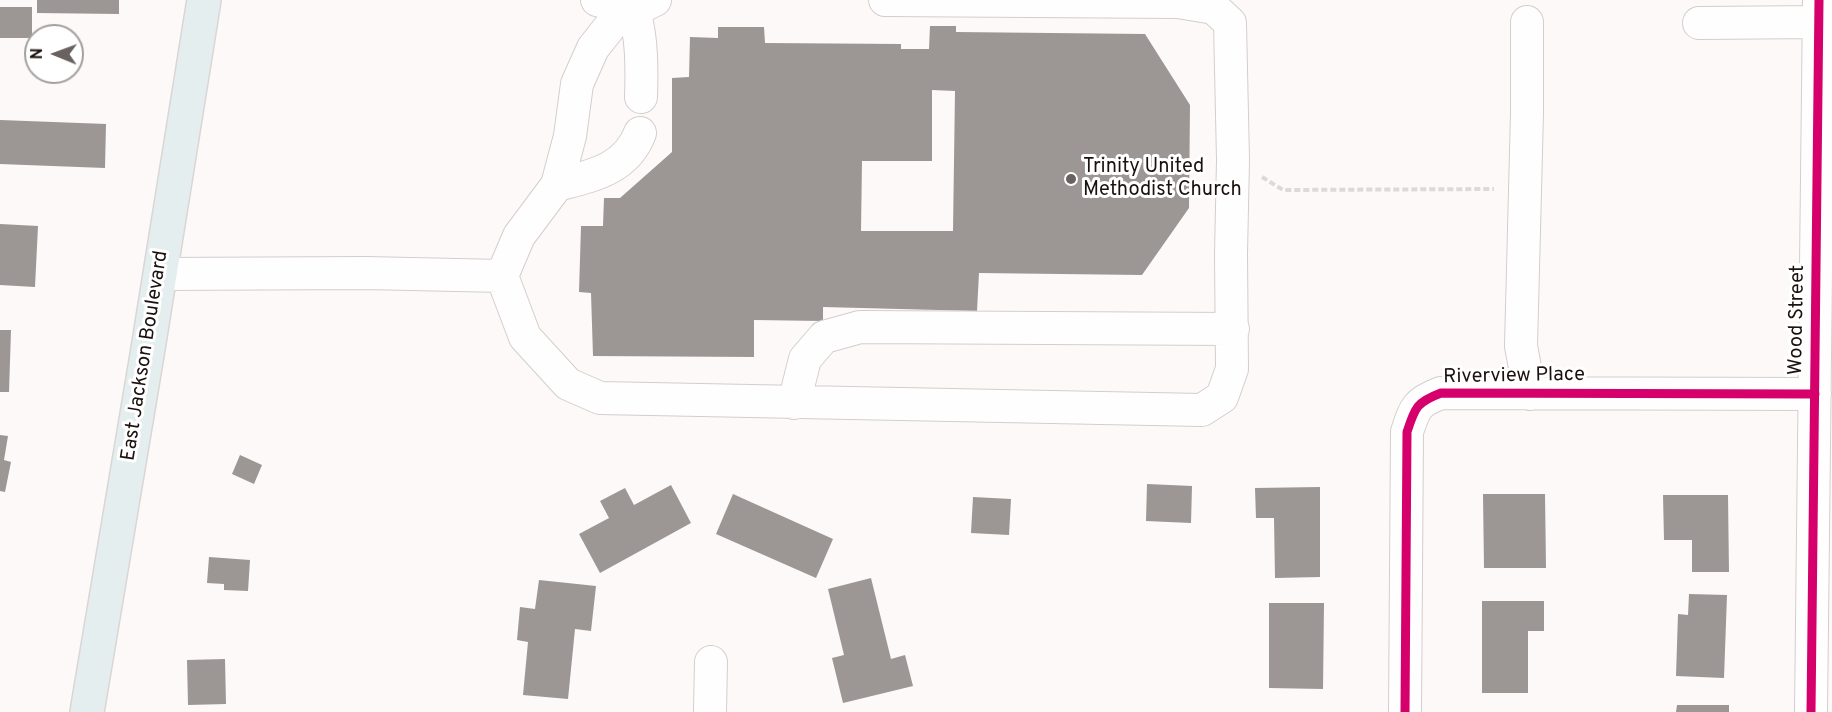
<!DOCTYPE html>
<style>
body{margin:0}
#map{position:relative;width:1832px;height:712px;overflow:hidden;background:#fdf9f8;font-family:Overpass,sans-serif}
canvas{display:block}
.north{position:absolute;left:24px;top:24px;width:60px;height:60px;box-sizing:border-box;background:#fff;border:2px solid #a4a09f;border-radius:50%;rotate:271deg;font-size:16px;font-weight:700;line-height:24px;text-align:center;color:#1b110f}
.north::after{content:'';display:block;margin:auto;width:21px;height:27px;background:#6a6261;clip-path:polygon(50% 0,100% 100%,50% 72%,0 100%)}
</style>
<div id="map">
<canvas width="1832" height="712"></canvas>
<div class="north">N</div>
</div>
<script>
const c = document.querySelector('canvas').getContext('2d');
c.lineJoin = 'round';
function fill(path, color) { c.fillStyle = color; c.fill(path, 'evenodd'); }
function strokePath(path, color, width, dash) { c.strokeStyle = color; c.lineWidth = width; c.lineCap = dash ? 'butt' : 'round'; c.setLineDash(dash || []); c.stroke(path); }
function write(font, color, halo, rows, align = 'center') {
  c.font = font + ' Overpass,sans-serif'; c.lineWidth = 6; c.setLineDash([]); c.textBaseline = 'middle'; c.strokeStyle = halo; c.fillStyle = color; for (const [text, x, y, turn = 0] of rows) {
    c.save(); c.translate(x, y); c.rotate((+turn || 0) * Math.PI / 180); c.textAlign = isNaN(turn) ? turn : align; if (halo) c.strokeText(text, 0, 0); c.fillText(text, 0, 0); c.restore();
  }
}
const building = new Path2D(`
 M 37,0 L 119,0 L 119,14 L 37,13 Z
 M 0,7 L 32,7 L 32,38 L 0,38 Z
 M 930,26 L 956,26 L 956,32 L 1145,34 L 1190,105 L 1189,208 L 1142,275 L 979,273 L 977,311 L 823,307 L 823,321 L 754,320 L 754,357 L 593,356 L 591,293 L 579,292 L 581,226 L 603,226 L 604,198 L 620,198 L 672,152 L 672,78 L 689,77 L 690,37 L 718,38 L 718,27 L 764,27 L 765,43 L 901,44 L 901,49 L 929,49 ZM 932,90 L 955,91 L 953,231 L 861,231 L 862,161 L 932,161 Z
 M 0,120 L 106,124 L 105,168 L 0,164 Z
 M 0,224 L 38,226 L 35,287 L 0,285 Z
 M 0,330 L 11,330 L 9,392 L 0,392 Z
 M 0,435 L 8,436 L 4,460 L 11,462 L 5,492 L 0,491 Z
 M 240,455 L 262,465 L 254,484 L 232,474 Z
 M 1147,484 L 1192,486 L 1191,523 L 1146,521 Z
 M 671,485 L 691,523 L 600,573 L 579,534 L 609,518 L 600,501 L 625,488 L 634,505 Z
 M 1320,487 L 1320,577 L 1275,578 L 1274,518 L 1256,518 L 1255,488 Z
 M 733,494 L 833,539 L 816,578 L 716,534 Z
 M 1483,494 L 1545,494 L 1546,568 L 1484,568 Z
 M 1663,495 L 1728,495 L 1729,572 L 1692,572 L 1692,540 L 1664,540 Z
 M 973,497 L 1011,499 L 1009,535 L 971,533 Z
 M 209,557 L 250,560 L 248,591 L 224,590 L 224,584 L 207,583 Z
 M 871,578 L 891,659 L 905,655 L 913,686 L 843,703 L 832,658 L 844,655 L 828,589 Z
 M 539,580 L 596,586 L 591,631 L 575,629 L 568,699 L 523,695 L 528,642 L 517,640 L 520,607 L 535,609 Z
 M 1689,594 L 1727,595 L 1724,678 L 1676,676 L 1678,614 L 1688,615 Z
 M 1482,601 L 1544,601 L 1544,631 L 1528,631 L 1528,693 L 1482,693 Z
 M 1269,603 L 1324,603 L 1323,689 L 1269,688 Z
 M 225,659 L 226,704 L 188,705 L 187,660 Z
 M 1677,705 L 1729,705 L 1729,712 L 1676,712 Z`);
const path = new Path2D(`
 M 1262,177 L 1283,190 L 1494,189`);
const minor = new Path2D(`
 M 597,0 L 634,10 C 642,39 642,67 641,97
 M 655,0 L 616,19 L 593,48 L 577,84 L 570,136 L 557,185 L 519,236 L 502,276 L 525,337 L 568,384 L 600,398 L 1202,410 L 1222,397 L 1232,369 L 1231,254 L 1233,160 L 1230,23 L 1214,8 L 1178,2 L 885,0
 M 1527,22 L 1527,113 L 1521,346 L 1530,394
 M 1699,23 L 1819,22
 M 557,185 C 591,176 626,170 640,133
 M 160,274 L 366,273 L 502,276
 M 794,403 L 805,359 L 824,337 L 860,327 L 1233,329
 M 710,712 L 711,662
 M 1405,712 L 1407,432 C 1415,407 1417,402 1441,393 L 1815,394
 M 1811,712 L 1819,0`);
const major = new Path2D(`
 M 87,712 L 147,355 L 204,0`);
const cycleway = new Path2D(`
 M 1405,712 L 1407,432 C 1415,407 1417,402 1441,393 L 1815,394
 M 1811,712 L 1819,0`);
const markers = [
 [1071,179,6,"#6a6261"]
];
const poiNames = [
 ["Trinity United",1083,168],
 ["Methodist Church",1083,191]
];
const streetNames = [
 ["Wood Street",1798,320,-89],
 ["East Jackson Boulevard",146,356,-81],
 ["Riverview Place",1514,377,-1]
];
fill(building, '#9c9694');
strokePath(minor, '#d4cdcb', 34);
strokePath(major, '#dad6d6', 36);
strokePath(path, '#dbdad9', 4, [6, 3]);
strokePath(minor, '#fffefe', 32);
strokePath(major, '#e4eeef', 33);
strokePath(cycleway, '#d6006c', 9);
for (const [x, y, r, color] of markers) { const dot = new Path2D(); dot.arc(x, y, r, 0, 2 * Math.PI); c.fillStyle = color; c.fill(dot); strokePath(dot, '#fff', 2); }
write('20px', '#1b110f', '#fff', poiNames, 'left');
write('20px', '#1b110f', '#fff', streetNames);
</script>
